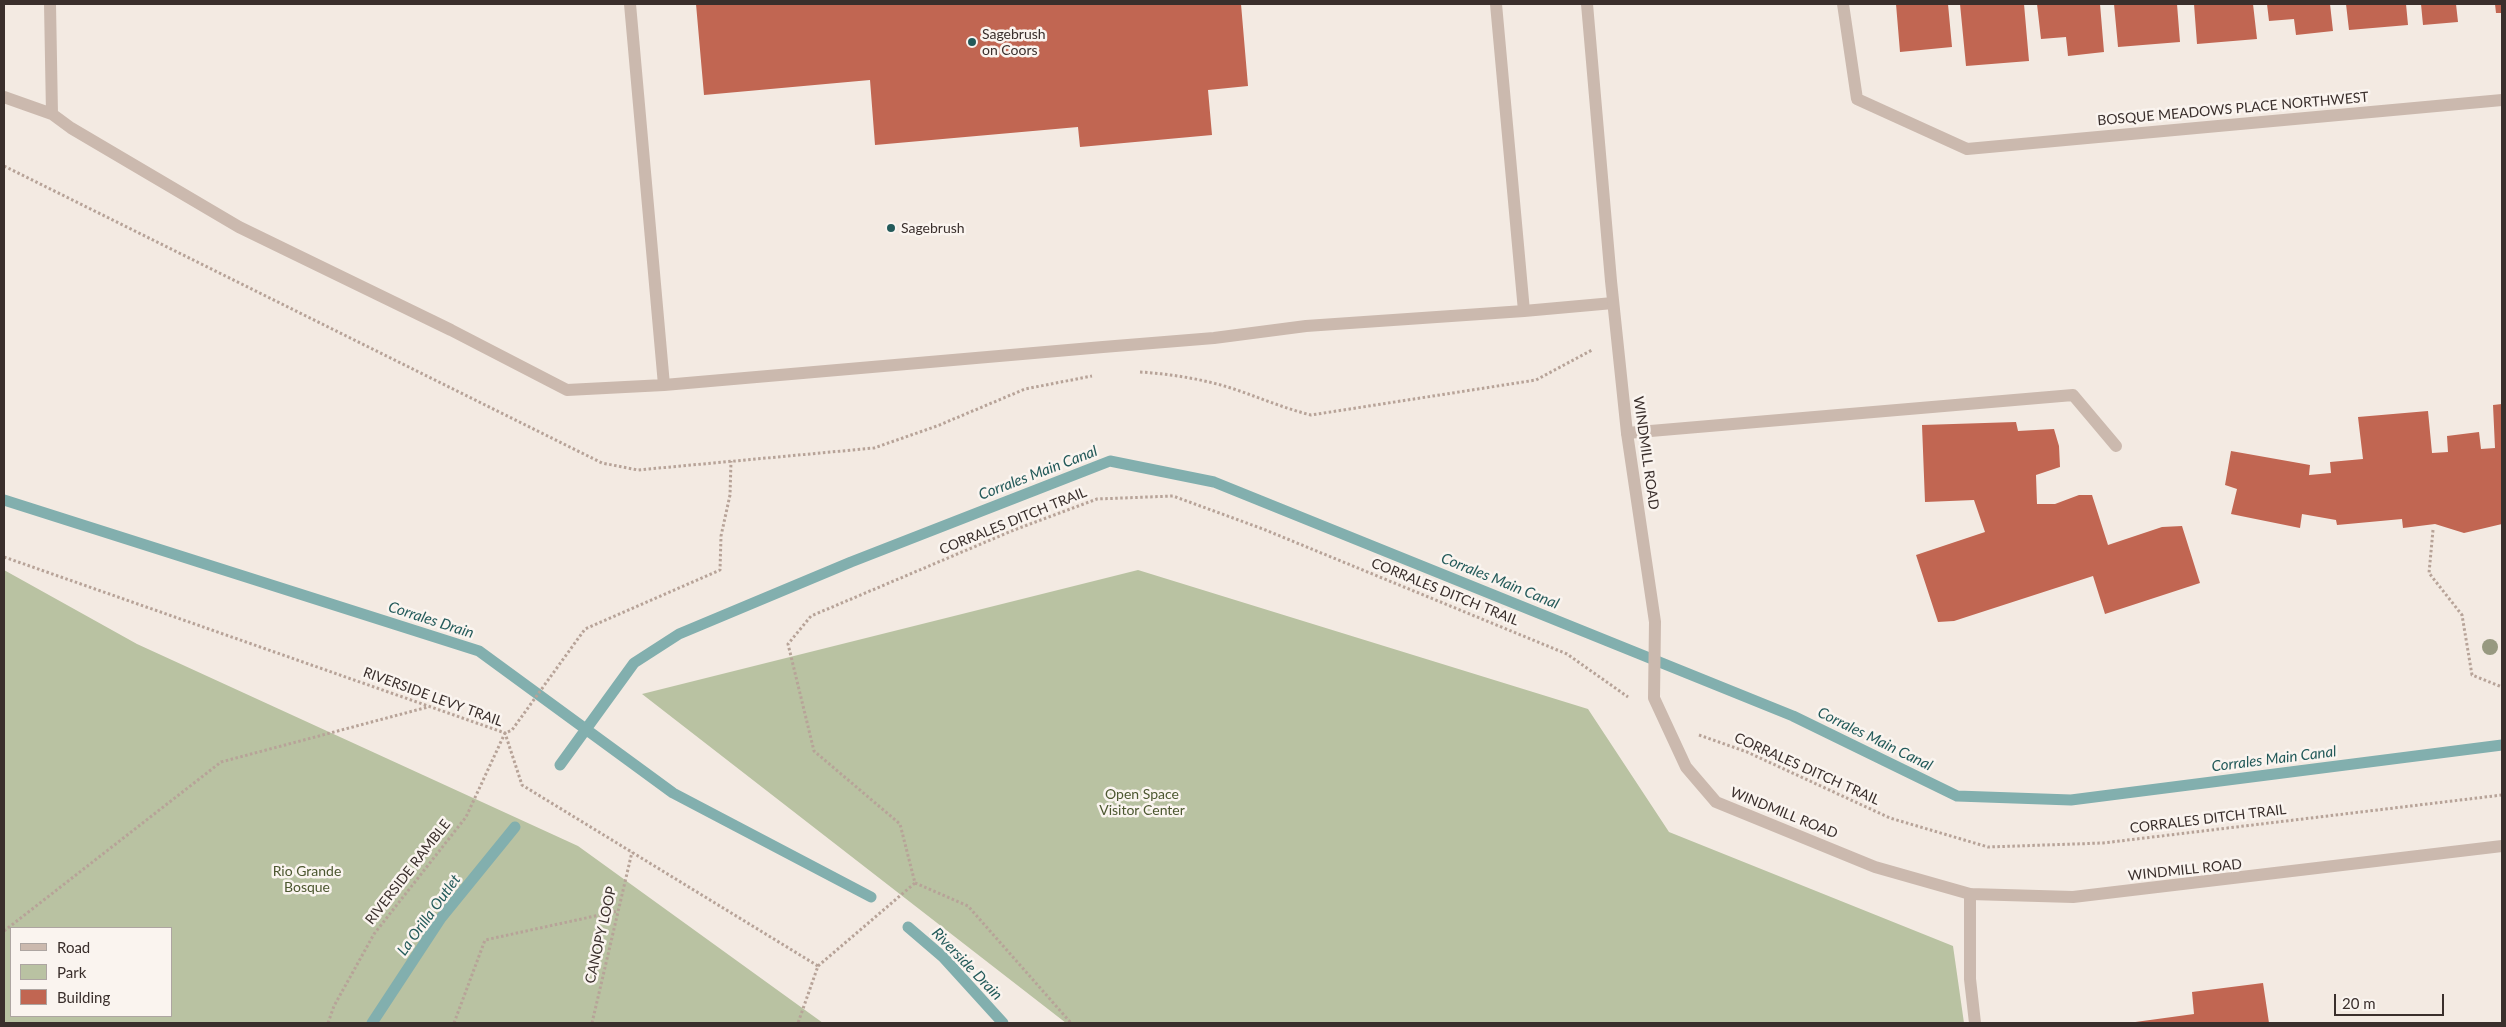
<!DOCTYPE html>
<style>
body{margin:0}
#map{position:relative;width:2506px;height:1027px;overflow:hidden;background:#f3eae2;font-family:Lato,sans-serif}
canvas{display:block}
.frame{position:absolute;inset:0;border:5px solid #3a2f2c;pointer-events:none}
.legend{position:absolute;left:10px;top:927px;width:162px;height:90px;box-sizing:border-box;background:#faf4ef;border:1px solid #ada5a1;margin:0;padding:6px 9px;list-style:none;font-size:15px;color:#3a2f2c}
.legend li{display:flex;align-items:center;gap:10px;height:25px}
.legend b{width:25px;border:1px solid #ada5a1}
.scale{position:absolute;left:2334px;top:994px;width:110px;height:22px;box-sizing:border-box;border:2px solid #3a2f2c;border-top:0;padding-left:6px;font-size:15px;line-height:18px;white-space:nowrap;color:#3a2f2c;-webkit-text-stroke:4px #faf4ef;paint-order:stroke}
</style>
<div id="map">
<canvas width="2506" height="1027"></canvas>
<div class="frame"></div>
<ul class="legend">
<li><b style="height:6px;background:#cbb9ae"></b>Road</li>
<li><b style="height:14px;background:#b9c2a2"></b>Park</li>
<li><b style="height:14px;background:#c16652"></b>Building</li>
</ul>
<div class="scale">20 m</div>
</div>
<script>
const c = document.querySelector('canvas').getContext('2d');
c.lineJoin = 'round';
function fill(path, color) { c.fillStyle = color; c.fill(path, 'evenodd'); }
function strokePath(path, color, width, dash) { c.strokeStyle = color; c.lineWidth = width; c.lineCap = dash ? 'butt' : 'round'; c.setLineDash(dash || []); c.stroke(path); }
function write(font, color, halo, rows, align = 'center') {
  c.font = font + ' Lato,sans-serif'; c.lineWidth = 5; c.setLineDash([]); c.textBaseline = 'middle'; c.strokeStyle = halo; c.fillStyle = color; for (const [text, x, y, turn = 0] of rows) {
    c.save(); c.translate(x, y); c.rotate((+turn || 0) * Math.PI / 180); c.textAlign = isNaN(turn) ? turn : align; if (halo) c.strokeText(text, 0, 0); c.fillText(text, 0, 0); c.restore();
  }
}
const green = new Path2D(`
 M 4,570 L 137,644 L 578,846 L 823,1023 L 4,1023 ZM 11,928 L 171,928 L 171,1016 L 11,1016 Z
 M 1138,570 L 1588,709 L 1669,832 L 1953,946 L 1964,1023 L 1066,1023 L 642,694 Z`);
const stream = new Path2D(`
 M 4,500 L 479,651 L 673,793 L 871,897
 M 560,765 L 634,663 L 679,634 L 851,562 L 1110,461 L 1214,482 L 1793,716 L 1957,796 L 2071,800 L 2502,745
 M 908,927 L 943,957 L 1003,1023
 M 372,1023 L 441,918 L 515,827`);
const building = new Path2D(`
 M 696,4 L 1241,4 L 1248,86 L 1208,90 L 1212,135 L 1080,147 L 1078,127 L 875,145 L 870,80 L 704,95 Z
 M 1896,4 L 1948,4 L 1952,47 L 1900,52 Z
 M 1960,4 L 2024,4 L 2029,61 L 1966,66 Z
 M 2037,4 L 2100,4 L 2104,52 L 2068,56 L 2066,37 L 2041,39 Z
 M 2114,4 L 2177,4 L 2180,42 L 2118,47 Z
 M 2194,4 L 2253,4 L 2257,39 L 2197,44 Z
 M 2267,4 L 2330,4 L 2333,31 L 2296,35 L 2294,19 L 2269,21 Z
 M 2346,4 L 2406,4 L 2408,25 L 2349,30 Z
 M 2421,4 L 2456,4 L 2458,22 L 2423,25 Z
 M 2495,4 L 2502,4 L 2502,13 L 2496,13 Z
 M 2502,404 L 2502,524 L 2464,533 L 2435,524 L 2403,528 L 2402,519 L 2337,525 L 2336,520 L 2302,514 L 2300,528 L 2231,514 L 2237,489 L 2225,485 L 2231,451 L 2310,465 L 2309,475 L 2331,473 L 2330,462 L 2363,459 L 2358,417 L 2428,411 L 2432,453 L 2448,452 L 2447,436 L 2479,432 L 2481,449 L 2495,448 L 2493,405 Z
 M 2016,422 L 2018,431 L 2054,429 L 2059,446 L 2060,467 L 2036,475 L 2037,504 L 2055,504 L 2079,495 L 2092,495 L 2108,545 L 2162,527 L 2182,526 L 2200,583 L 2105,614 L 2093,576 L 1954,621 L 1938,622 L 1916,555 L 1985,532 L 1974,500 L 1925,502 L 1922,425 Z
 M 2263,983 L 2269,1023 L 2128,1023 L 2194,1014 L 2192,992 Z`);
const path = new Path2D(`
 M 4,166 L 602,463 L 638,470 L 874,448 L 937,426 L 1025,389 L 1092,376
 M 1140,372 C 1171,374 1202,379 1231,388 C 1258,397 1283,408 1311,415 L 1536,380 L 1592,350
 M 2433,530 L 2429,573 L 2462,615 L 2472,675 L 2502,687
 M 4,557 L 505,733 L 522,785 L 818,966 L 798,1023
 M 1699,735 L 1747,752 L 1890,818 L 1988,847 L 2103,843 L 2502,795
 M 915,883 L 968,906 L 1071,1023
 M 4,931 L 221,762 L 428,707
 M 818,966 L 915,883 L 900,824 L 814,751 L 788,644 L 811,616 L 1014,530 L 1097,499 L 1173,496 L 1263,529 L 1567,654 L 1628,697
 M 328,1023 L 334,1006 L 374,934 L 466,817 L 505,733 L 512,730 L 585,629 L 720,570 L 721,536 L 730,495 L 731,461
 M 454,1023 L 485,940 L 618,911
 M 592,1023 L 632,852`);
const service = new Path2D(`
 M 50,4 L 52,114
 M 630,4 L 664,385
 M 1496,4 L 1524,311 L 1613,303
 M 4,97 L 52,114 L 71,128 L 239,227 L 451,330 L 567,390 L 664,385 L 1103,347 L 1214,338 L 1306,326 L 1524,311
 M 1627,433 L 2073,395 L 2116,446
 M 1970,894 L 1970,979 L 1975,1023`);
const minor = new Path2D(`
 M 1587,4 L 1611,281 L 1627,433 L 1655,622 L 1654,698 L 1686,767 L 1716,802 L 1875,867 L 1970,894 L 2073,897 L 2502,846
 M 1843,4 L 1857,99 L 1967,149 L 2502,100`);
const trees = [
 [2490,647]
];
const markers = [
 [972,42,5,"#235a5a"],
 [891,228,5,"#235a5a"]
];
const poiNames = [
 ["Sagebrush",982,34],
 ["on Coors",982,50],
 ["Sagebrush",901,228]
];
const streetNames = [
 ["BOSQUE MEADOWS PLACE NORTHWEST",2233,109,-5],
 ["WINDMILL ROAD",1646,453,82],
 ["CORRALES DITCH TRAIL",1013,521,-22],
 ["CORRALES DITCH TRAIL",1445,592,22],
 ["RIVERSIDE LEVY TRAIL",433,697,20],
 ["CORRALES DITCH TRAIL",1807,769,24],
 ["WINDMILL ROAD",1784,813,22],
 ["CORRALES DITCH TRAIL",2208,819,-7],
 ["WINDMILL ROAD",2185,870,-6],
 ["RIVERSIDE RAMBLE",408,872,-52],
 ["CANOPY LOOP",601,935,-77]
];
const parkNames = [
 ["Open Space",1142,794],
 ["Visitor Center",1142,810],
 ["Rio Grande",307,871],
 ["Bosque",307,887]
];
const waterNames = [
 ["Corrales Main Canal",1038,473,-21],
 ["Corrales Main Canal",1500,581,22],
 ["Corrales Drain",431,620,18],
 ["Corrales Main Canal",1875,739,26],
 ["Corrales Main Canal",2274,759,-7],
 ["La Orilla Outlet",429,915,-54],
 ["Riverside Drain",967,964,46]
];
fill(green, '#b9c2a2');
strokePath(stream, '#82afae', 11);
fill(building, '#c16652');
strokePath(path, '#b7a398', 3, [2.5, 2.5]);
strokePath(service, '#cbb9ae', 12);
strokePath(minor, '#cbb9ae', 12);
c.fillStyle = '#979980';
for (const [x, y] of trees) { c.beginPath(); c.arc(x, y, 8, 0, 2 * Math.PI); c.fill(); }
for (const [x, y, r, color] of markers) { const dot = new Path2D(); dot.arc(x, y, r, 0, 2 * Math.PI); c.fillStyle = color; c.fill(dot); strokePath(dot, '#faf4ef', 2); }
write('14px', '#3a2f2c', '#faf4ef', poiNames, 'left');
write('14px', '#3a2f2c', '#faf4ef', streetNames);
write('14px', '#4c5730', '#faf4ef', parkNames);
write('italic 15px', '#235a5a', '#faf4ef', waterNames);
</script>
